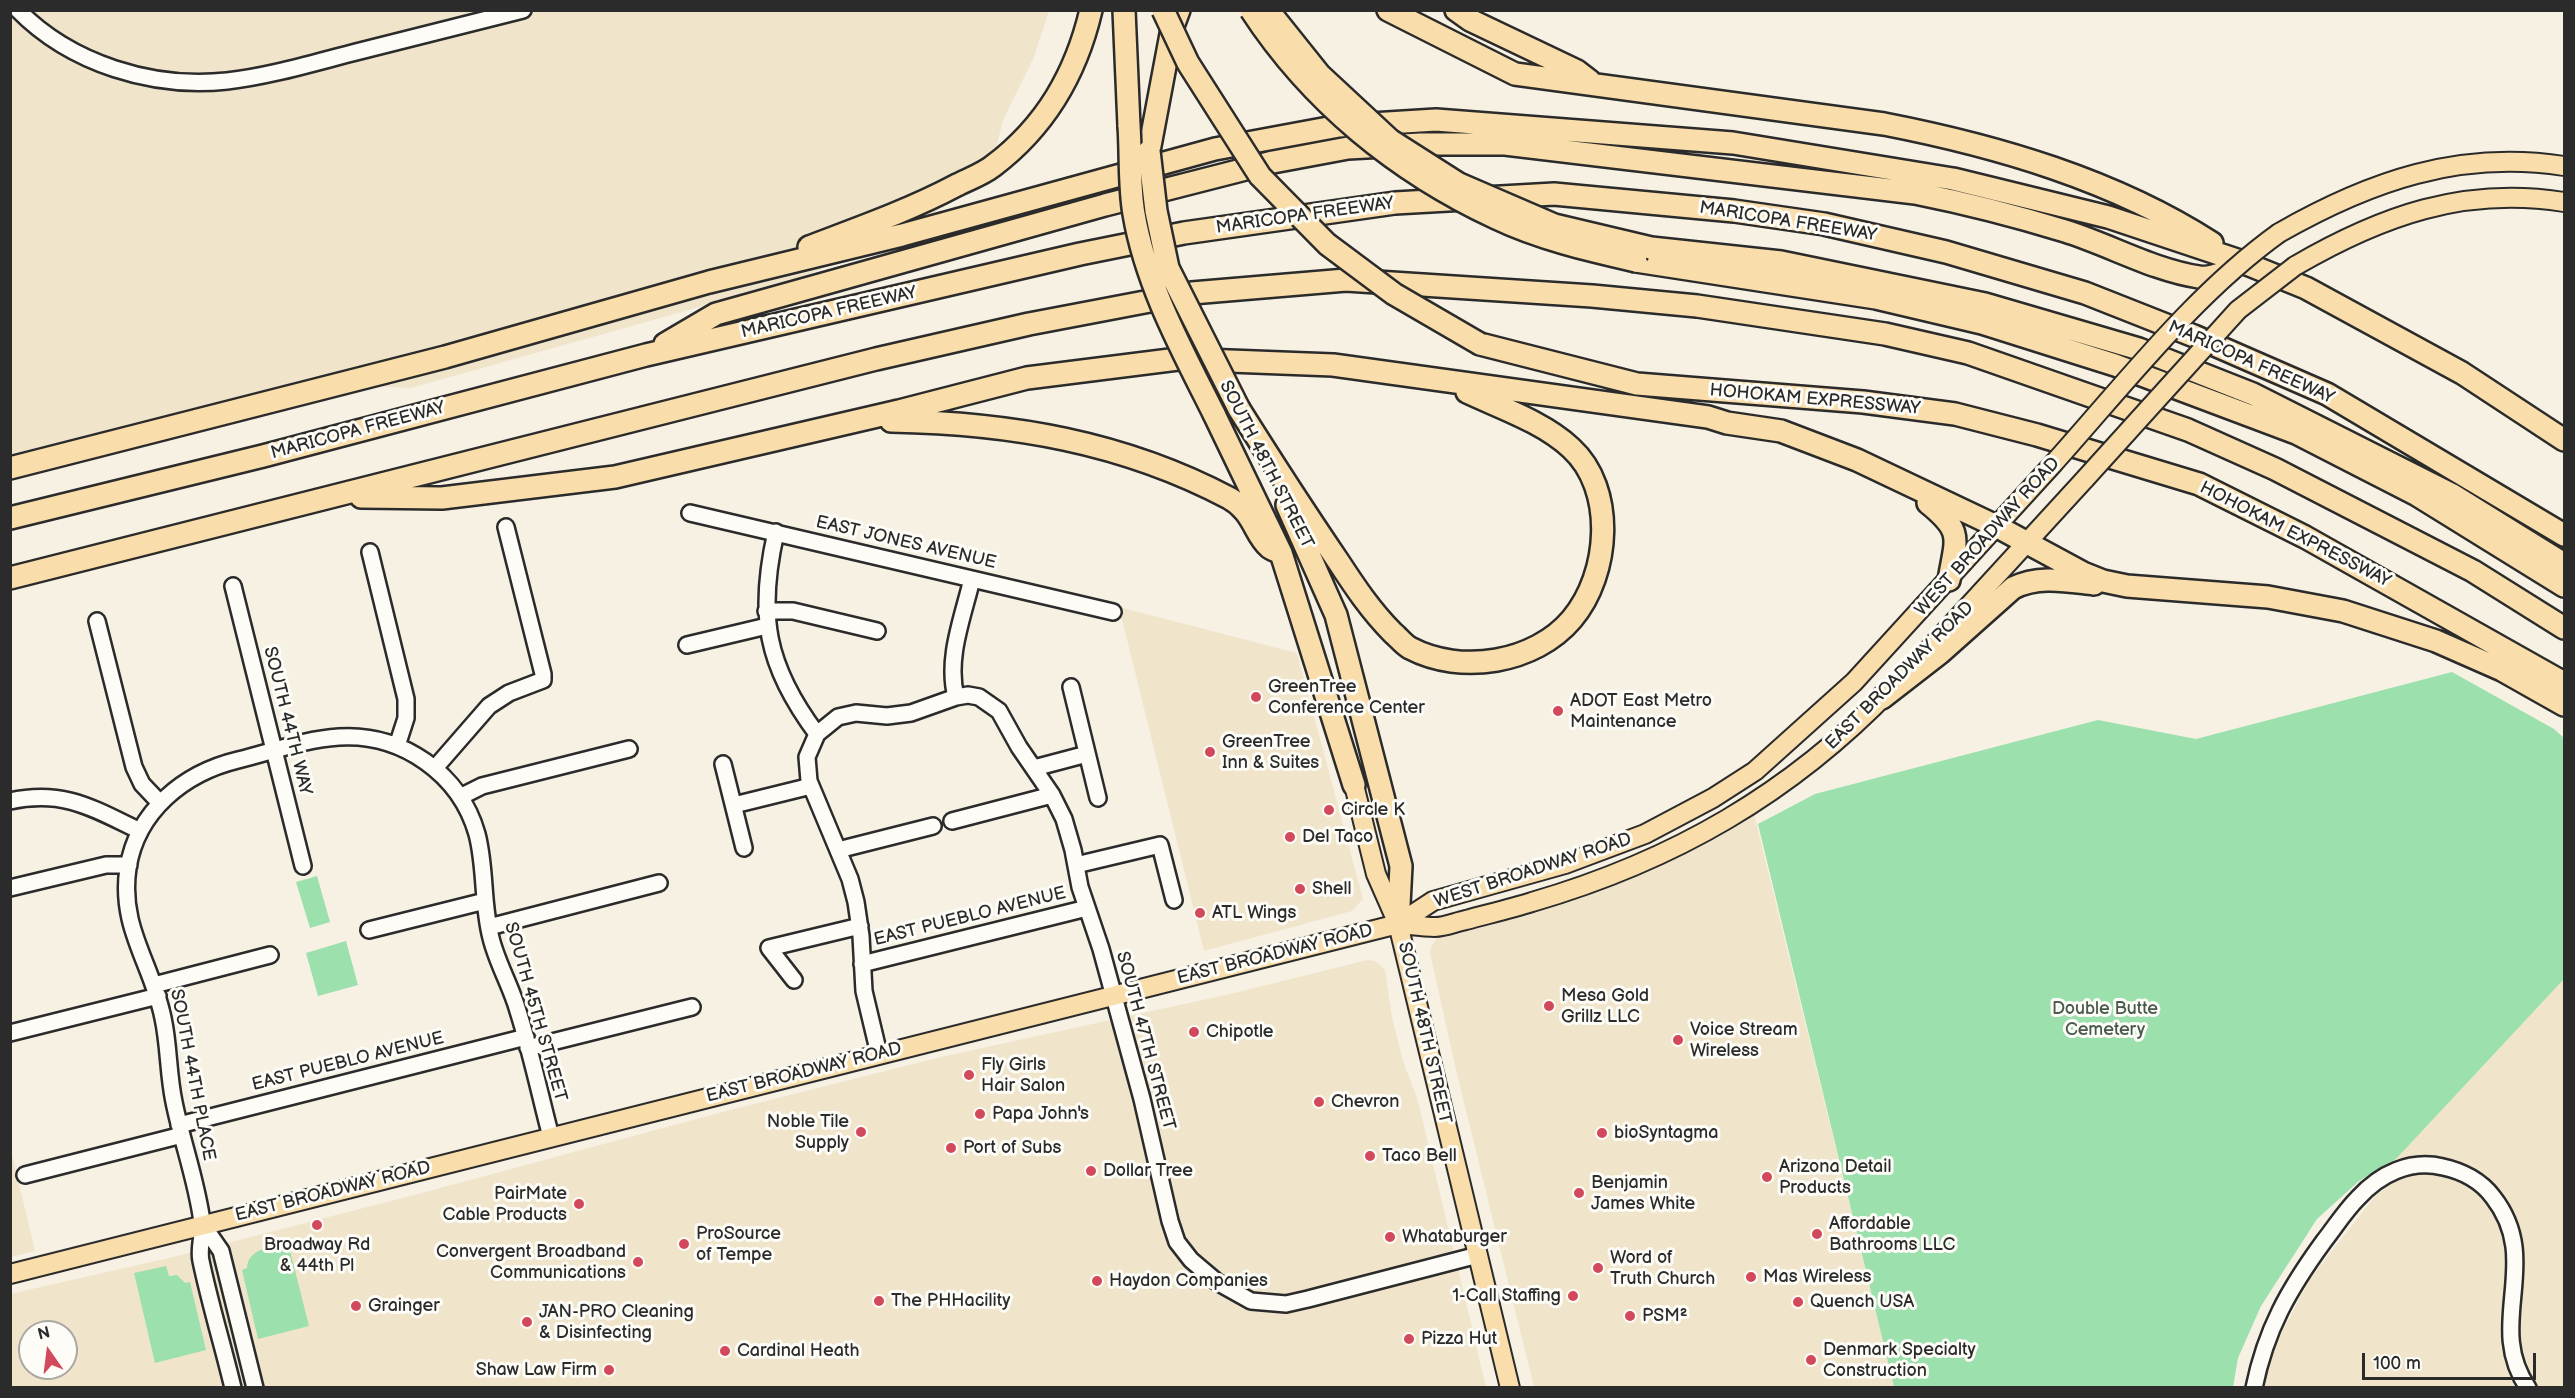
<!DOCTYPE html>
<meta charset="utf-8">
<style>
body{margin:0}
#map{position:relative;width:2575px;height:1398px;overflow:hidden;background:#f7f1e3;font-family:"Balsamiq Sans",sans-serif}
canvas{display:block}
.frame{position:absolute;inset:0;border:12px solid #2b2b2b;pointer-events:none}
.north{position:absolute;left:18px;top:1320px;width:60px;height:60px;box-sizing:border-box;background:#fdfcf7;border:2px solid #a9a8a5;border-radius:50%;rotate:346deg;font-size:16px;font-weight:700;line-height:24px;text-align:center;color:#2b2b2b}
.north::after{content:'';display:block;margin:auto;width:21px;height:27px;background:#d1495b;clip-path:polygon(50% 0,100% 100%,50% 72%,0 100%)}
.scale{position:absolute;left:2362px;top:1353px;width:174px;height:27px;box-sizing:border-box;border:3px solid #2b2b2b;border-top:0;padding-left:8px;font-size:18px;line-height:21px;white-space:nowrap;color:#2b2b2b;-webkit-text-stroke:4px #fdfcf7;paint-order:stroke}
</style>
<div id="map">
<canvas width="2575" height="1398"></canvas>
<div class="frame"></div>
<div class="north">N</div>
<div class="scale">100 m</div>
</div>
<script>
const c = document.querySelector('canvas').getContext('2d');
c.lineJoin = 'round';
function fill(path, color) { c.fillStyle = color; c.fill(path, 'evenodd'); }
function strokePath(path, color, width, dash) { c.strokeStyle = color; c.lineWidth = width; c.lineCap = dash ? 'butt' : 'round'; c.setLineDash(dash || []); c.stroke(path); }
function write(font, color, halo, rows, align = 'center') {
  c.font = font + ' "Balsamiq Sans",sans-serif'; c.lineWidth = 6; c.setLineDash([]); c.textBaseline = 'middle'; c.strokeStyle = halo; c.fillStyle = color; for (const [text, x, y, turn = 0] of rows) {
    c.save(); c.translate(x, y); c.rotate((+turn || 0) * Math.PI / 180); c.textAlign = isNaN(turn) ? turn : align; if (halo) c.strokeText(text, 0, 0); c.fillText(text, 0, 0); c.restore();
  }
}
const built = new Path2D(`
 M 11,11 L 1049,11 L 1033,59 L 1003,120 L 992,165 L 949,204 L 885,242 L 792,281 L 411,388 L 338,385 L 11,478 Z
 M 1119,607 L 1297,653 L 1363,899 L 1352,911 L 1204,951 Z
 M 1754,814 L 1894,1387 L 1534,1387 L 1456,1070 L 1430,953 L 1431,947 L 1439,935 L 1558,904 L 1636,876 L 1693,850 Z
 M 1368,960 L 1375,961 L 1385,970 L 1392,1017 L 1403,1061 L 1418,1101 L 1486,1387 L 11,1387 L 10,1294 L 173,1257 L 418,1194 L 730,1110 L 941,1057 L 1230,994 ZM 30,1332 L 66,1332 L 66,1368 L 30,1368 Z
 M 2564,979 L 2564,1387 L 2264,1388 L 2272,1352 L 2309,1280 L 2376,1195 L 2396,1179 L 2406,1175 L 2396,1159 Z
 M 11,1150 L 35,1251 L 11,1257 L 10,1257 Z`);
const green = new Path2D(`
 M 2452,672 L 2554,729 L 2564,738 L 2564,979 L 2396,1159 L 2359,1181 L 2317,1219 L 2261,1306 L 2238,1358 L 2233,1387 L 1894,1387 L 1758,824 L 1815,794 L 2098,720 L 2196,739 Z
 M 317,876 L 330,922 L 310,928 L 296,882 Z
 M 346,941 L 358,985 L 318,996 L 306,953 Z
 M 288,1243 L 309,1326 L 258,1339 L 242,1270 L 247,1268 C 248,1248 272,1247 288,1243 Z
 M 166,1266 L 169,1276 L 177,1275 L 185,1283 L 190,1282 L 206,1350 L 155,1363 L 134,1273 Z`);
const minor = new Path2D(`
 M 18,10 C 71,64 153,89 227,81 C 271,76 316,62 360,51 C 414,37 469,24 523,10
 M 690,513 L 1113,612
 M 776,532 C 757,615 766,666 817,734
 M 370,552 L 406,699 L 406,718 L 397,746
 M 972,579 C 963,617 946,658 956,697 L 968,695 L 979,697 L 999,711 L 1019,747 L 1052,795 L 1064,819 L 1073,850 L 1080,887 L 1101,949 L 1142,1099 L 1170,1221 L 1177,1242 L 1191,1260 L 1217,1282 L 1251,1301 L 1286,1304 L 1308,1299 L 1478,1255
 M 233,586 L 303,866
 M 766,611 L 793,611 L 877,631
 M 97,621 L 134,767 L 142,784 L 160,803
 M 687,645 L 767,626
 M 1071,687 L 1098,798
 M 723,764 L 744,848
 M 435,768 L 489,706 L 509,693 L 543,680 L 543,674 L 506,527
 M 1034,768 L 1087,754
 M 460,797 L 482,786 L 629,749
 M 10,801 C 64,789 94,809 140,831
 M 734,805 L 811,786
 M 952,821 L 1052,795
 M 838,850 L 933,826
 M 1076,865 L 1160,845 L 1174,900
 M 10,888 L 106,865 L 129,865
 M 489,927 L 659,883
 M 369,930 L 485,901
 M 862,964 L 1087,908
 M 794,980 L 769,948 L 860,926
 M 154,985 L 270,955
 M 10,1033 L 158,996
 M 528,1048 L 692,1007
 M 879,1054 L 864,991 L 861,936 L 856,902 L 850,879 L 809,781 L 807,757 L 817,734 L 838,717 L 856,713 L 887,716 L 911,713 L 956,697
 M 179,1125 L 526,1037
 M 25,1175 L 182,1135
 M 203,1225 L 221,1251 L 255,1388
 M 233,1388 C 223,1346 210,1304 201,1261 C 198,1248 204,1235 202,1222 C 197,1182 182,1142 174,1102 C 168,1074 169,1045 163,1018 C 152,963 119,928 128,868 C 137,811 184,773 238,760 C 271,752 305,739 339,737 C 402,733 460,774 477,834 C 486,868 482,904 491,938 C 497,963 511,986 518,1011 C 531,1052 540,1095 551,1137
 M 2254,1388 C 2266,1329 2289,1289 2324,1241 C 2335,1227 2345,1211 2358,1198 C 2380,1174 2410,1159 2443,1167 C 2462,1171 2481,1181 2493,1197 C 2544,1262 2484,1324 2528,1388`);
const major = new Path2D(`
 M 2279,233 C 2370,181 2459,150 2564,166
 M 2295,266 C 2381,216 2464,186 2564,202
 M 1920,659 L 2085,479
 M 1354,785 L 1376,874 L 1398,924 L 1510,1388
 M 1398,924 L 1433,901 L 1565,864 L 1645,834 L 1713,798 L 1755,771 L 1854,682 L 2053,464
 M 10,1274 L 1398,924 C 1410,925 1423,927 1435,927 C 1445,927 1456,922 1466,920 C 1488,914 1510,909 1532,902 C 1673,861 1790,794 1892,688`);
const highway = new Path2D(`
 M 1124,10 L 1129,126
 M 1388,10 L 1515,74 L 1884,124 C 1997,146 2114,180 2212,243
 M 1456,10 L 1470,20 L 1577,71 L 1590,81
 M 1149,151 L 1172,29 L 1179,10
 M 809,247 C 859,228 910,210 957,185 C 969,179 983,174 993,166 C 1046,126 1076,74 1091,10
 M 1651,248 L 1781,262 L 1985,304 L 2139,349 L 2253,394 L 2451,494 L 2564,564
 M 1636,261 L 1876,298 L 1982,323 L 2115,365 L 2296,433 L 2417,495 L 2564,586
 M 665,344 L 716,314 L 1105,205 L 1273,162 L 1348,148 L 1421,144 L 1505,144 L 1915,193 C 1965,203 2016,216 2065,231 C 2110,245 2153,270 2199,277 C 2210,279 2220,274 2230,270
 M 1480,344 L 1637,384 L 1863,402 L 1955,414 L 2037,435 L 2199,484 L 2305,537 L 2564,683
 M 1239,409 C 1271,460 1304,511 1338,561 C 1355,587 1371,611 1393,633 C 1398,637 1404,645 1410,648 C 1461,675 1535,663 1572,619 C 1610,574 1616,489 1571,448 C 1543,422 1501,408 1467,392
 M 1214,414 L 1281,553 L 1354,785
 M 891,421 C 1010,423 1123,442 1229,498 C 1254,512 1254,534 1269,547 C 1272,550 1278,551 1281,553
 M 10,468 L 445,357 L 709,282 L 902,235 L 1215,149 L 1339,126 L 1436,120 L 1733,143 L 1953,179 L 2108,217 L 2237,260 L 2306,288 L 2462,373 L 2564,440
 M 361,497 L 442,498 L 615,477 L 899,411 L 1027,378 L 1178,359 L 1333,365 L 1708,417 L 1727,423 L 1781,431 L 1857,460 L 1996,526 L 2083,573 L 2103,581 L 2127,586 L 2268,597 L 2343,611 L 2436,641 L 2502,670 L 2564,705
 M 1928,503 C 1964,532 1956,538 1949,580
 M 1287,505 L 1336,615 L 1401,866 L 1398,924
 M 10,518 L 263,456 L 646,355 L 1080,254 L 1184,233 L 1395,203 L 1554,194 L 1734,211 L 1824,224 L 1946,252 L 2085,293 L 2194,336 L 2327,394 L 2564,535
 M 10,578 L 876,359 L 1029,324 L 1192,293 L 1346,280 L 1592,296 L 1697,306 L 1885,334 L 1968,353 L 2188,430 L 2275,469 L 2473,571 L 2564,628
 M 1882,698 L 1940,653 L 2013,588 C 2039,575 2067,581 2094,584`);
const majorBridge = new Path2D(`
 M 2053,464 C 2123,386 2194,294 2279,233
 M 2085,479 L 2238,310 L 2295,266`);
const highwayBridge = new Path2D(`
 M 1163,10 L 1188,63 L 1260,176 L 1327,244 L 1394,294 L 1480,344
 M 1251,10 C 1311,102 1397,172 1496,218 C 1540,239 1588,250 1636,261
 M 1268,10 L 1320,75 L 1390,140 L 1459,184 L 1554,225 L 1651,248
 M 1129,126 C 1131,154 1129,186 1134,214 C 1146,285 1182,350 1214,414
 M 1149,151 L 1156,211 L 1168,268 L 1239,409`);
const markers = [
 [1256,697,6,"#d1495b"],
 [1558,711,6,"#d1495b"],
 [1210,752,6,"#d1495b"],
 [1329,810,6,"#d1495b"],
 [1290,837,6,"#d1495b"],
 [1300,889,6,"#d1495b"],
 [1200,913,6,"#d1495b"],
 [1549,1006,6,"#d1495b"],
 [1194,1032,6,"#d1495b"],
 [1678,1040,6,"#d1495b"],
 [969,1075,6,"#d1495b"],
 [1319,1102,6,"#d1495b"],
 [980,1114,6,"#d1495b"],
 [861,1132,6,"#d1495b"],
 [1602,1133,6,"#d1495b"],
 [951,1148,6,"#d1495b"],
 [1370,1156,6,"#d1495b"],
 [1091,1171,6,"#d1495b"],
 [1767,1177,6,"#d1495b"],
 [1579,1193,6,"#d1495b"],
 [579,1204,6,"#d1495b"],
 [317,1225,6,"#d1495b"],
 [1817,1234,6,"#d1495b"],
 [1390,1237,6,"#d1495b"],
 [684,1244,6,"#d1495b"],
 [638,1262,6,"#d1495b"],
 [1598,1268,6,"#d1495b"],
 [1751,1277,6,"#d1495b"],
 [1097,1281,6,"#d1495b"],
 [1573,1296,6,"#d1495b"],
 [879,1301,6,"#d1495b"],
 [1798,1302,6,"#d1495b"],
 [356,1306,6,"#d1495b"],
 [1630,1316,6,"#d1495b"],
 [527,1322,6,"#d1495b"],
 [1409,1339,6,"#d1495b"],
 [725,1351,6,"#d1495b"],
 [1811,1360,6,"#d1495b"],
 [609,1370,6,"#d1495b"]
];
const streetNames = [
 ["MARICOPA FREEWAY",1305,216,-8],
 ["MARICOPA FREEWAY",1788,222,9],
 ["MARICOPA FREEWAY",829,313,-13],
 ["MARICOPA FREEWAY",2251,363,24],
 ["HOHOKAM EXPRESSWAY",1815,400,5],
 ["MARICOPA FREEWAY",358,431,-15],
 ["SOUTH 48TH STREET",1266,465,63],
 ["HOHOKAM EXPRESSWAY",2295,535,27],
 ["WEST BROADWAY ROAD",1988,537,-48],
 ["EAST JONES AVENUE",906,543,13],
 ["EAST BROADWAY ROAD",1900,676,-45],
 ["SOUTH 44TH WAY",287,721,76],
 ["WEST BROADWAY ROAD",1533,871,-18],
 ["EAST PUEBLO AVENUE",970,917,-14],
 ["EAST BROADWAY ROAD",1275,955,-14],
 ["SOUTH 45TH STREET",535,1012,74],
 ["SOUTH 48TH STREET",1424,1033,77],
 ["SOUTH 47TH STREET",1145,1041,75],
 ["EAST PUEBLO AVENUE",348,1062,-14],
 ["EAST BROADWAY ROAD",804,1073,-14],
 ["SOUTH 44TH PLACE",192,1075,79],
 ["EAST BROADWAY ROAD",333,1192,-14]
];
const poiNames = [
 ["GreenTree",1268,687],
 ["Conference Center",1268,708],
 ["ADOT East Metro",1570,701],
 ["Maintenance",1570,722],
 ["GreenTree",1222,742],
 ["Inn & Suites",1222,763],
 ["Circle K",1341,810],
 ["Del Taco",1302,837],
 ["Shell",1312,889],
 ["ATL Wings",1212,913],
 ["Mesa Gold",1561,996],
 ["Grillz LLC",1561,1017],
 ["Voice Stream",1690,1030],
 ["Wireless",1690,1051],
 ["Chipotle",1206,1032],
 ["Fly Girls",981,1065],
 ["Hair Salon",981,1086],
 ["Chevron",1331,1102],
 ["Papa John's",992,1114],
 ["Noble Tile",849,1122,"right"],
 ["Supply",849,1143,"right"],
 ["bioSyntagma",1614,1133],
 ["Port of Subs",963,1148],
 ["Taco Bell",1382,1156],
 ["Arizona Detail",1779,1167],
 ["Products",1779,1188],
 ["Dollar Tree",1103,1171],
 ["Benjamin",1591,1183],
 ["James White",1591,1204],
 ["PairMate",567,1194,"right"],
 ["Cable Products",567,1215,"right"],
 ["Affordable",1829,1224],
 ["Bathrooms LLC",1829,1245],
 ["ProSource",696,1234],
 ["of Tempe",696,1255],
 ["Whataburger",1402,1237],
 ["Broadway Rd",317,1245,"center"],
 ["& 44th Pl",317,1266,"center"],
 ["Convergent Broadband",626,1252,"right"],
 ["Communications",626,1273,"right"],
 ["Word of",1610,1258],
 ["Truth Church",1610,1279],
 ["Mas Wireless",1763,1277],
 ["Haydon Companies",1109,1281],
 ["1-Call Staffing",1561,1296,"right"],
 ["The PHHacility",891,1301],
 ["Quench USA",1810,1302],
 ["Grainger",368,1306],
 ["JAN-PRO Cleaning",539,1312],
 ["& Disinfecting",539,1333],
 ["PSM²",1642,1316],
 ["Pizza Hut",1421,1339],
 ["Denmark Specialty",1823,1350],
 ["Construction",1823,1371],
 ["Cardinal Heath",737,1351],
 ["Shaw Law Firm",597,1370,"right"]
];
const parkNames = [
 ["Double Butte",2105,1009],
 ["Cemetery",2105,1030]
];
fill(built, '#f0e4cb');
fill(green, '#9be0ad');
strokePath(minor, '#2b2b2b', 20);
strokePath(major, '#2b2b2b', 22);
strokePath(highway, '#2b2b2b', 26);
strokePath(minor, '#fdfcf7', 15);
strokePath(major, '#f9deab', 18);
strokePath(highway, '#f9deab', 21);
strokePath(majorBridge, '#2b2b2b', 22, []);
strokePath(highwayBridge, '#2b2b2b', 26, []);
strokePath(majorBridge, '#f9deab', 18);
strokePath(highwayBridge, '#f9deab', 21);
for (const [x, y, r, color] of markers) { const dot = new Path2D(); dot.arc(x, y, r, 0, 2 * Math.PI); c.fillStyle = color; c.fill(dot); strokePath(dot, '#fdfcf7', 2); }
write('18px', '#2b2b2b', '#fdfcf7', streetNames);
write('18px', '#2b2b2b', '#fdfcf7', poiNames, 'left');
write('18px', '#47584c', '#fdfcf7', parkNames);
</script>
